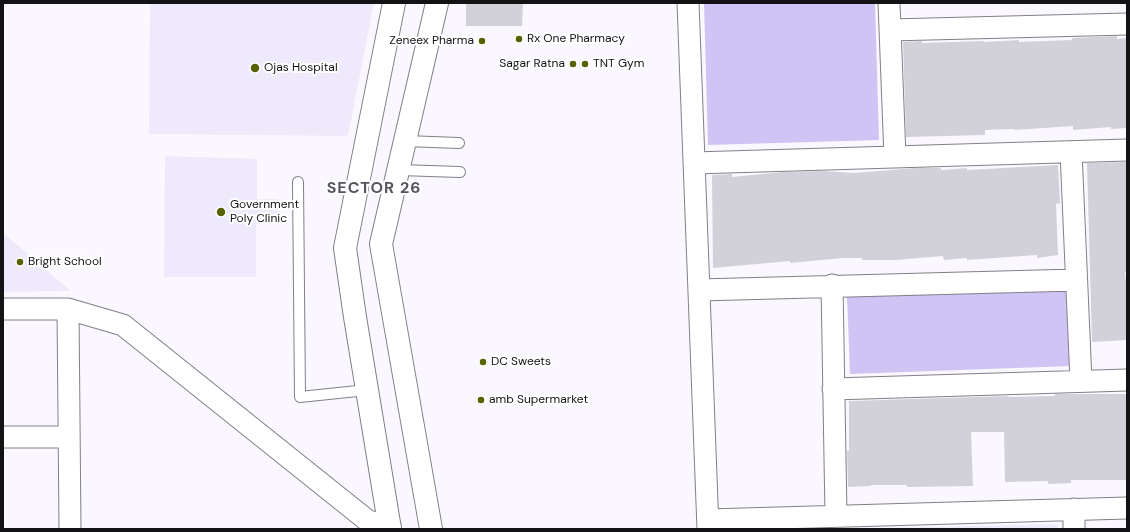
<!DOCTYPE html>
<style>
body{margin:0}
#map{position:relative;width:1130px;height:532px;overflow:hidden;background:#faf8fe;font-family:"DM Sans",sans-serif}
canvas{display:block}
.frame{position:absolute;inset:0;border:4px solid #131215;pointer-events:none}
</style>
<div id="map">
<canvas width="1130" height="532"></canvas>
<div class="frame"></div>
</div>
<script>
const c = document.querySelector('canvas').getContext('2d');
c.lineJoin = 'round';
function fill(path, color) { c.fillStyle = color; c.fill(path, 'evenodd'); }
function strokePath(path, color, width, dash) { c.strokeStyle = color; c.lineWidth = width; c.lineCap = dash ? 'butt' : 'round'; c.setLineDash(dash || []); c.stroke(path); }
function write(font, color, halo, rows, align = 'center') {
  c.font = font + ' "DM Sans",sans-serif'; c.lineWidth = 4; c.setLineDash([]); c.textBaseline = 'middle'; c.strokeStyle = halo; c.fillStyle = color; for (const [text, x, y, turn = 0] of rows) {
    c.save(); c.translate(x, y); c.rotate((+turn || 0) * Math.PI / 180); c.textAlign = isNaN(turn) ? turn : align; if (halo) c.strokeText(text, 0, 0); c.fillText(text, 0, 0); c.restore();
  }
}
const built = new Path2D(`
 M 150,3 L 374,3 L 348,136 L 149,134 Z
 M 165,156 L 257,159 L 257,199 L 278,199 L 278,224 L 256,224 L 256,277 L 164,277 Z
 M 3,233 L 71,291 L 3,292 Z
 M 1058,524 L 1058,529 L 843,529 Z`);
const green = new Path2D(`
 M 704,3 L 875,3 L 879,140 L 708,145 Z
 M 1069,289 L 1071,366 L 850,374 L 847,296 Z`);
const building = new Path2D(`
 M 466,3 L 523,3 L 522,26 L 466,26 Z
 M 1117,36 L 1117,39 L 1127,38 L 1127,128 L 1111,129 L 1111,127 L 1073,130 L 1073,126 L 1014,130 L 1014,129 L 985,130 L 985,135 L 906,137 L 903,42 L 922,41 L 922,43 L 984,41 L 984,42 L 1019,40 L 1019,42 L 1072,40 L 1072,38 Z
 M 1127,162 L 1127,272 L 1125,272 L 1127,294 L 1127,340 L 1092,342 L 1087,163 Z
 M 1058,165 L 1060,203 L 1056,204 L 1058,255 L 1037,258 L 1037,255 L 967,260 L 967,258 L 944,260 L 943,256 L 896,260 L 862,260 L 862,258 L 843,258 L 790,263 L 790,261 L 713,268 L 712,175 L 732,174 L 732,177 L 783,172 L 824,171 L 853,173 L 916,168 L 941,168 L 941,170 L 967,168 L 967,170 Z
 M 1055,394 L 1127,394 L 1127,480 L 1071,480 L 1071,483 L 1048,484 L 1048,481 L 1005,482 L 1004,432 L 971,432 L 973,486 L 907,487 L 907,485 L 871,485 L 871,486 L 848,487 L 847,451 L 849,451 L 849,401 L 1008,396 L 1009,397 L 1055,396 Z`);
const lane = new Path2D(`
 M 405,141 L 459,143
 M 399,170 L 460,172
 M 298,182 L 300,397 L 367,390`);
const street = new Path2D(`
 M 688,3 L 708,529
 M 889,3 L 895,157
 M 890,30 L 1127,24
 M 1071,152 L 1081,381
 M 694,163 L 1127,150
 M 832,285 L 836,516
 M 699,290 L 1076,280
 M 3,309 L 68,309 L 123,325 L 368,521 L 390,526
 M 68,309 L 70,529
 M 833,389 L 1127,380
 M 3,437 L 69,437
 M 1074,509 L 1074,529
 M 708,520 L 1127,508`);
const secondary = new Path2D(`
 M 390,529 L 355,317 L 345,248 L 394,3
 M 431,529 L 381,244 L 437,3`);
const markers = [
 [519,39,4,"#566100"],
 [482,41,4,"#566100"],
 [573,64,4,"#566100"],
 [585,64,4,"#566100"],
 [255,68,5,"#566100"],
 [221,212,5,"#566100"],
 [20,262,4,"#566100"],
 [483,362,4,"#566100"],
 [481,400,4,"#566100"]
];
const poiNames = [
 ["Rx One Pharmacy",527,39],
 ["Zeneex Pharma",474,41,"right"],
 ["Sagar Ratna",565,64,"right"],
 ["TNT Gym",593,64],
 ["Ojas Hospital",264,68],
 ["Government",230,205],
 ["Poly Clinic",230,219],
 ["Bright School",28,262],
 ["DC Sweets",491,362],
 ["amb Supermarket",489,400]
];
const districtNames = [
 ["SECTOR 26",374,189]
];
fill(built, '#eeeafb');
fill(green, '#d0c4f4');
fill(building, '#d2d0d9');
strokePath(lane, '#817f88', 12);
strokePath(street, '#817f88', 23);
strokePath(secondary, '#817f88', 24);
strokePath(lane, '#fff', 10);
strokePath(street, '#fff', 21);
strokePath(secondary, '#fff', 22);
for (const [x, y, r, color] of markers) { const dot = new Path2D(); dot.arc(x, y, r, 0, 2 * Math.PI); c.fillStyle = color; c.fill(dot); strokePath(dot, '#fff', 1.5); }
write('12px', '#131215', '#fff', poiNames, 'left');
c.letterSpacing = '1px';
write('bold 16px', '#56545c', '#fff', districtNames);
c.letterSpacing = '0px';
</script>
